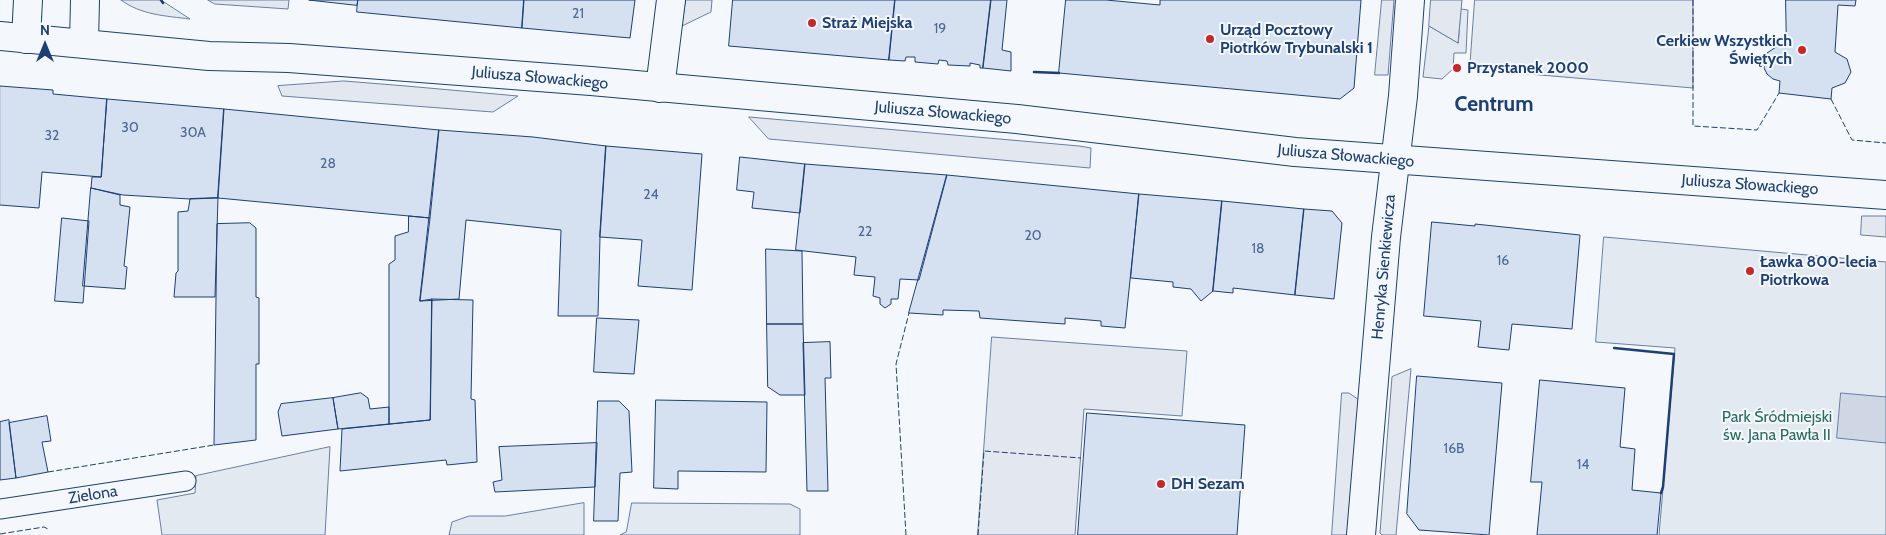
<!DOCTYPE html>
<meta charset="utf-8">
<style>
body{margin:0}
#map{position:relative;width:1886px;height:535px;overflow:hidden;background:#f4f7fb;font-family:Cabin,sans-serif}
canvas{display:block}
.north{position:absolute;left:20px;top:20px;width:50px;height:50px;-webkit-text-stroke:4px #f4f7fb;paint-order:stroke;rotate:0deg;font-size:14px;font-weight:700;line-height:20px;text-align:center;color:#1d3f73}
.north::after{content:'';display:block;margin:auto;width:18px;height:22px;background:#1d3f73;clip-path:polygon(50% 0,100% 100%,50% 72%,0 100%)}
</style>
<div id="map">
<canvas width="1886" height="535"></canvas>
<div class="north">N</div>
</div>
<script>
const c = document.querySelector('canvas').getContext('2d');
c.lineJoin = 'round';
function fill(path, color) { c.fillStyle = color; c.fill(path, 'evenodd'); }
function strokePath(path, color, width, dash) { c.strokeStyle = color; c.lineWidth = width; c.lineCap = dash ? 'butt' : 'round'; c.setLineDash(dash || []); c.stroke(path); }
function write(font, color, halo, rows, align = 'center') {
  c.font = font + ' Cabin,sans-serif'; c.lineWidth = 4; c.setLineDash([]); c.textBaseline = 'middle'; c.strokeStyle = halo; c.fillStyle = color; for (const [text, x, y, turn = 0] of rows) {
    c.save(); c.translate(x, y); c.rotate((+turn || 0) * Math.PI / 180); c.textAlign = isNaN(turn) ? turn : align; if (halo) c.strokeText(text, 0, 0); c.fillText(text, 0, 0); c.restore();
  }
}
const green = new Path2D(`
 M 121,0 L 161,0 L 190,19 C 166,16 141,15 121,0 Z
 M 1475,0 L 1693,0 L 1693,88 L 1470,69 Z
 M 1461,9 L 1468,10 L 1466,53 L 1454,53 L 1453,69 L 1442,79 L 1423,77 L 1429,26 L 1458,43 Z
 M 1604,237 L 1886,262 L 1886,535 L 1659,535 L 1675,348 L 1596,342 Z
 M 330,447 L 325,535 L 162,535 L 157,500 L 195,493 L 196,476 Z
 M 584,503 L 584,535 L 449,535 L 452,522 L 469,516 L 505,516 Z
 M 632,503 L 790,504 L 800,509 L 800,535 L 620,535 L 626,532 Z`);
const parking = new Path2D(`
 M 208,0 L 289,0 L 288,9 L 215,4 Z
 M 686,0 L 712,0 L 711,12 L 682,26 Z
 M 1382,0 L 1394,0 L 1388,75 L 1375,75 Z
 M 1431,0 L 1462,0 L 1458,43 L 1429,26 Z
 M 344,81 L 406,86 L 518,96 L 493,112 L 282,96 L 278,86 Z
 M 749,117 L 1079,146 L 1091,148 L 1090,168 L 769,139 Z
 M 1862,216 L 1886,216 L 1886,237 L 1861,235 Z
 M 992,337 L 1187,351 L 1182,416 L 1084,409 L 1075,535 L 978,535 Z
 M 1411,369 L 1396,535 L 1382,535 L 1380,533 L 1392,377 Z
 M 1342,393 L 1349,393 L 1359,400 L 1347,535 L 1332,535 Z`);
const water = new Path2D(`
 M 1841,393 L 1886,397 L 1886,443 L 1837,438 Z`);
const building = new Path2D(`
 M 309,0 L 358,0 L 357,5 Z
 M 358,0 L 524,0 L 522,28 L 357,12 Z
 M 524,0 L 635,0 L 630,38 L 522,28 Z
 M 733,0 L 895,0 L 889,60 L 729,46 Z
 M 895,0 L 991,0 L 983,68 L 980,68 L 980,65 L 970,63 L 970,66 L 948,65 L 947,61 L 939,60 L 938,64 L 915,62 L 915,57 L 906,57 L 905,61 L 889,60 Z
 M 991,0 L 1007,0 L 1002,50 L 1011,52 L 1011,71 L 983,68 Z
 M 1066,0 L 1106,0 L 1160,5 L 1160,0 L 1361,0 L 1354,88 L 1340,99 L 1059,73 Z
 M 1786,0 L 1856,0 L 1855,6 L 1838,5 L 1835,52 L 1847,59 L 1851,72 L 1845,83 L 1832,88 L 1831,99 L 1779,93 L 1780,81 L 1773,79 L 1767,74 L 1764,68 L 1764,60 L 1767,53 L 1779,45 L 1786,45 Z
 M 0,86 L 53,90 L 53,94 L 107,99 L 101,177 L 42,172 L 39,208 L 0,205 Z
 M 107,99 L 224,109 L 218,198 L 190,199 L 123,195 L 91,188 L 92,177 L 101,177 Z
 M 224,109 L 439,130 L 430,218 L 218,198 Z
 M 439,130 L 533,137 L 606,146 L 600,237 L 598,316 L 558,316 L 561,230 L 466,220 L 459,299 L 420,301 Z
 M 606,146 L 702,154 L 692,290 L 638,286 L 642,240 L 600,237 Z
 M 740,157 L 805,164 L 800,213 L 752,208 L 754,192 L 737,190 Z
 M 805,164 L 947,175 L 919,280 L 900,279 L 898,299 L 891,299 L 891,304 L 885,308 L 880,304 L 880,298 L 873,296 L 875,277 L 854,275 L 856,257 L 796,250 Z
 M 947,175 L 1139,194 L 1125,328 L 1101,326 L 1101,321 L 1065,318 L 1065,324 L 980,318 L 979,311 L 943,310 L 943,315 L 909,313 Z
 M 91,188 L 120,195 L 120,205 L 130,207 L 124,266 L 127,267 L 125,289 L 83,286 Z
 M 1139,194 L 1222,201 L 1213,291 L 1201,301 L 1191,289 L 1173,287 L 1173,282 L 1131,278 Z
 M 218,198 L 215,297 L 174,297 L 176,273 L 178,271 L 178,212 L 188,211 L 190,199 Z
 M 1222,201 L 1304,209 L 1295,295 L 1233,288 L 1233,293 L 1213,291 Z
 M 1304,209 L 1332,211 L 1342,223 L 1334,299 L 1295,295 Z
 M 409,216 L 430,218 L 420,301 L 432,299 L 430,420 L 389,424 L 389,264 L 395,260 L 395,236 L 408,232 Z
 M 62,218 L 89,221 L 83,303 L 55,301 Z
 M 1432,222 L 1475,226 L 1475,224 L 1580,235 L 1572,329 L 1512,324 L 1509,350 L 1478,347 L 1481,321 L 1424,316 Z
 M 250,223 L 256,228 L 256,297 L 259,298 L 259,364 L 256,364 L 256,440 L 214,445 L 217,224 Z
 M 766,249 L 802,251 L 803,324 L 767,324 Z
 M 432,299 L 473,300 L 471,399 L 475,400 L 477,462 L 447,465 L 446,460 L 340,471 L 342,429 L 430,420 Z
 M 597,318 L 639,320 L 634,374 L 594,372 Z
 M 767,324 L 803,324 L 805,395 L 780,395 L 768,387 Z
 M 830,342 L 831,378 L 825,378 L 828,491 L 807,491 L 803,343 Z
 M 1417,376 L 1502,383 L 1489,535 L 1419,530 L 1407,514 Z
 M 1540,380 L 1625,388 L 1620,447 L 1635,449 L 1632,490 L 1661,493 L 1657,535 L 1537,535 L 1542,482 L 1531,482 Z
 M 361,393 L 368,398 L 370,409 L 389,407 L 389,424 L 338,429 L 333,398 Z
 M 333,398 L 338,429 L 282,436 L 278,412 L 281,404 Z
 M 656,400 L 767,402 L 766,472 L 678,471 L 678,489 L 654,488 Z
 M 598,401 L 619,401 L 629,411 L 632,472 L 620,473 L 618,521 L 594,521 Z
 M 1087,413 L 1245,425 L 1237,535 L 1078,535 Z
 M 47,416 L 51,441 L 42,442 L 48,472 L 16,478 L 9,423 Z
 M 9,420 L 16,478 L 0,480 L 0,422 Z
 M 597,443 L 595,487 L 495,492 L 493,482 L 502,480 L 499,447 Z`);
const service = new Path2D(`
 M 0,509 L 186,481`);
const minor = new Path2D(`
 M 26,39 L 28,0
 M 84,43 L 85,0
 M 660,88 L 671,0
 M 1361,535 L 1386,237 L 1403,96 L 1410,0`);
const tertiary = new Path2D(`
 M 0,36 L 209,56 L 289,58 L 591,81 L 1017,119 L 1295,152 L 1886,195`);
const fence = new Path2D(`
 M 1693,0 L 1693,126 L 1757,130 L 1779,93
 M 1831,99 L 1852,140 L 1886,143
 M 48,472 L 214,445
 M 0,534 L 44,527 L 48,529
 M 906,535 L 896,364 L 909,313
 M 978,535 L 984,451 L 1081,458`);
const wall = new Path2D(`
 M 161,0 L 163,3
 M 1034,72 L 1059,73
 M 1614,348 L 1674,354 L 1663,487 L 1661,493`);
const markers = [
 [812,23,5,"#c62828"],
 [1210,39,5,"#c62828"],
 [1802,50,5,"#c62828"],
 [1457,68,5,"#c62828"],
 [1750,271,5,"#c62828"],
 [1161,484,5,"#c62828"]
];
const numberNames = [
 ["21",578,14],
 ["19",940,29],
 ["30",130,128],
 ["30A",193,133],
 ["32",52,136],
 ["28",328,164],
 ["24",651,195],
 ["22",865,232],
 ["20",1033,236],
 ["18",1258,249],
 ["16",1503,261],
 ["16B",1454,449],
 ["14",1583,465]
];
const poiNames = [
 ["Straż Miejska",822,23],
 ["Urząd Pocztowy",1220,30],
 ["Piotrków Trybunalski 1",1220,48],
 ["Cerkiew Wszystkich",1792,41,"right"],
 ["Świętych",1792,59,"right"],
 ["Przystanek 2000",1467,68],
 ["Ławka 800-lecia",1760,262],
 ["Piotrkowa",1760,280],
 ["DH Sezam",1171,484]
];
const streetNames = [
 ["Juliusza Słowackiego",540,78,5],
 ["Juliusza Słowackiego",943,113,5],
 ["Juliusza Słowackiego",1346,156,5],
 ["Juliusza Słowackiego",1750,185,4],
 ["Henryka Sienkiewicza",1384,267,-85],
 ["Zielona",93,495,-9]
];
const parkNames = [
 ["Park Śródmiejski",1777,417],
 ["św. Jana Pawła II",1777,435]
];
const districtNames = [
 ["Centrum",1494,105]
];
fill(green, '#e3e9f0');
strokePath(green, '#687fa3', 1);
fill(parking, '#e3e8f0');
strokePath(parking, '#687fa3', 1);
fill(water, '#cfd7e4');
strokePath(water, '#687fa3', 1);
fill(building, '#d5e0f0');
strokePath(building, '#1d3f73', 1);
strokePath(service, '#1d3f73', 21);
strokePath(minor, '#1d3f73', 30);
strokePath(tertiary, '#1d3f73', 30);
strokePath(service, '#f4f7fb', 19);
strokePath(minor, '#f4f7fb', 28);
strokePath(tertiary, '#f4f7fb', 28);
strokePath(fence, '#1d3f73', 1, [6, 2.5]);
strokePath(wall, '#1d3f73', 2.5);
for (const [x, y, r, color] of markers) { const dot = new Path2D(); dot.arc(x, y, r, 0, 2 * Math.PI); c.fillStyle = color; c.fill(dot); strokePath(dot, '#f4f7fb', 2); }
write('14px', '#4b6792', null, numberNames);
write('bold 16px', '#1d3f73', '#f4f7fb', poiNames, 'left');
write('16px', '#1d3f73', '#f4f7fb', streetNames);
write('16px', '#2c6c60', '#f4f7fb', parkNames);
write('bold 21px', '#1d3f73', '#f4f7fb', districtNames);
</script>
